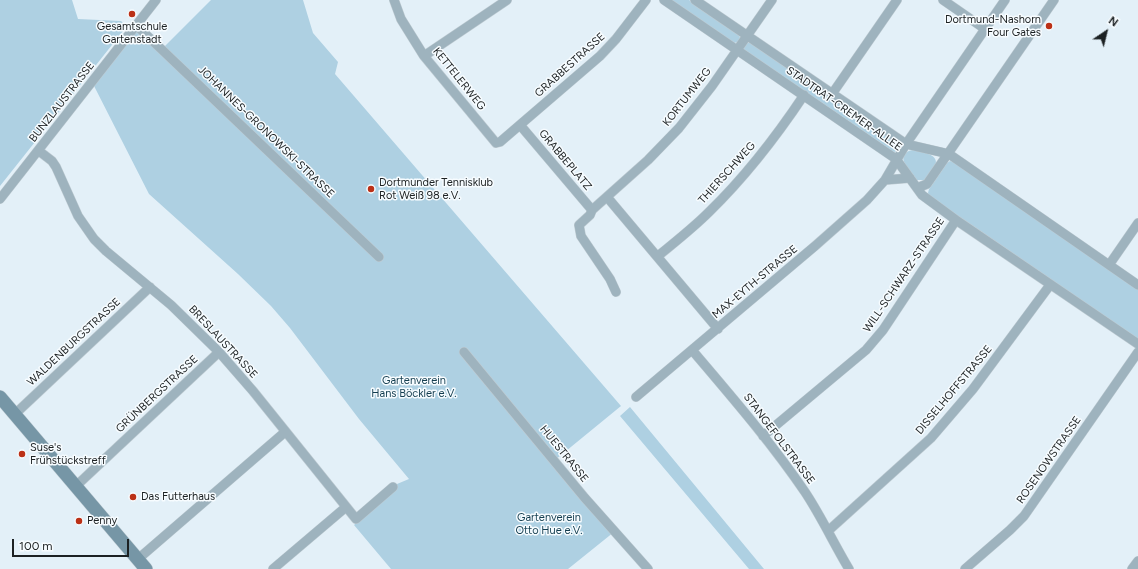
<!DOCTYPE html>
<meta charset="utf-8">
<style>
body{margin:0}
#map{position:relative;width:1138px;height:569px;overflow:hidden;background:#e3f0f8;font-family:Figtree,sans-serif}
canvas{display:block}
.north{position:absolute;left:1086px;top:12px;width:40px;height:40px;-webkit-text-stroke:3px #f7fcff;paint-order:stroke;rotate:35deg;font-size:11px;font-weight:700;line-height:16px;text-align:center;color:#1c2123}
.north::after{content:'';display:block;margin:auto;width:14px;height:18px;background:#1c2123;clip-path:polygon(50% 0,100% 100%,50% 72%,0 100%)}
.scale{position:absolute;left:12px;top:539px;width:117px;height:18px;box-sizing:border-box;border:2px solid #1c2123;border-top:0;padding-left:5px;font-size:12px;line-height:14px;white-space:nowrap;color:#1c2123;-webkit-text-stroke:3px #f7fcff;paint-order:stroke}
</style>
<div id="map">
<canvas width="1138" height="569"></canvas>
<div class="north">N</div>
<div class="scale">100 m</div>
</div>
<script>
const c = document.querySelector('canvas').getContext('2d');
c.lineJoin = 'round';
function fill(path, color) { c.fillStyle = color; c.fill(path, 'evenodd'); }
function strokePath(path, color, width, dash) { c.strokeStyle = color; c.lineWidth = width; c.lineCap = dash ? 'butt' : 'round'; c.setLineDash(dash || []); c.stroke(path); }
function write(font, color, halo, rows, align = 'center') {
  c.font = font + ' Figtree,sans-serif'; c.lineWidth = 3; c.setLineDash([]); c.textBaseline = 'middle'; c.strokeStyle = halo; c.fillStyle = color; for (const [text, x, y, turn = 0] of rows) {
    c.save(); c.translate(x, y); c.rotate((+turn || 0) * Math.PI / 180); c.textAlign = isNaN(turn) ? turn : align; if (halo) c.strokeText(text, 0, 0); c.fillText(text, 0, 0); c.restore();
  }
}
const green = new Path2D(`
 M 0,0 L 72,0 L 78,19 L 121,21 L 127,26 L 0,186 Z
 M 211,0 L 303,0 L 313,33 L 338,62 L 335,74 L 621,406 L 555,460 L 614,532 L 568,569 L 391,569 L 354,525 L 397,484 L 409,479 L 359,419 L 290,328 L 271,306 L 238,274 L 149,194 L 92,82 L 136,25 L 162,49 Z
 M 671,0 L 689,0 L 739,34 L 740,38 L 738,42 L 734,43 Z
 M 747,43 L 751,43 L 897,143 L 900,147 L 897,151 L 894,152 L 744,50 L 744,46 Z
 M 912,150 C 920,152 941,153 935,167 C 934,171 928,176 925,180 L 916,180 C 910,171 893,155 912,150 Z
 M 950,161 L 954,162 L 1138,289 L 1138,339 L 929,196 L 928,193 L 929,189 L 947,163 Z
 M 630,407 L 764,569 L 749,569 L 620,416 Z`);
const street = new Path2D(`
 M 394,0 L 401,19 L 424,56 L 496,143 L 500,142 L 600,56 L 616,39 L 646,0
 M 664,0 L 896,159 L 922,195 L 956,220 L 1138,344
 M 695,0 L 906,144 L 949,154 L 1138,285
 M 943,0 L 985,29
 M 136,25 L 379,257
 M 424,56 L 507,0
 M 832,94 L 897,0
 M 520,125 L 592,210
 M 39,151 L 52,161 L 56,167 L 78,216 L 94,239 L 106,251 L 171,305 L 219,352 L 253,391 L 356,519 L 393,487
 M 885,180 L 910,178
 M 917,188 L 927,184 L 1054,0
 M 607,197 L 718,329
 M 0,199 L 156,0
 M 658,256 C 675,242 693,228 709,212 C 745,177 776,137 804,95
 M 1109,265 L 1138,223
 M 616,292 L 610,279 L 581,236 L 579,225 L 590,215 L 592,210 L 648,160 L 679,128 L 712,86 L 772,0
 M 692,350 C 731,396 771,442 805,492 C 821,516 834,544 849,569
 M 464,352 L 584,497 L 648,569
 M 636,397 L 815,246 L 867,200 L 885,180 L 906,144 L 1005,0
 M 15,414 L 150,287
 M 763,436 L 866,350 L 883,330 L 956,220
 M 76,486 L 219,352
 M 828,531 L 931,438 L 973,389 L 1050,285
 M 138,559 L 285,432
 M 273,569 L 346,507
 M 965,569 L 1010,530 L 1024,516 L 1138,352
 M 1132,569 L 1138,561`);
const secondary = new Path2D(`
 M 0,397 L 146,569`);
const markers = [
 [132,14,4,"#bb3016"],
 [1049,26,4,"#bb3016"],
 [371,189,4,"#bb3016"],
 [22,454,4,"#bb3016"],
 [133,497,4,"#bb3016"],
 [79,521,4,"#bb3016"]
];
const poiNames = [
 ["Dortmund-Nashorn",1041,20,"right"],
 ["Four Gates",1041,33,"right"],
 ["Gesamtschule",132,27,"center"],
 ["Gartenstadt",132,40,"center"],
 ["Dortmunder Tennisklub",379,183],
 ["Rot Weiß 98 e.V.",379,196],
 ["Suse's",30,448],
 ["Frühstückstreff",30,461],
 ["Das Futterhaus",141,497],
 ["Penny",87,521]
];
const streetNames = [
 ["GRABBESTRASSE",570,65,-42],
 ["KETTELERWEG",459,79,51],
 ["KORTUMWEG",687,97,-52],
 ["BUNZLAUSTRASSE",62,102,-52],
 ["STADTRAT-CREMER-ALLEE",844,109,35],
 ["JOHANNES-GRONOWSKI-STRASSE",266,132,44],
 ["GRABBEPLATZ",565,160,50],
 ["THIERSCHWEG",727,173,-48],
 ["WILL-SCHWARZ-STRASSE",904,275,-56],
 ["MAX-EYTH-STRASSE",755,282,-40],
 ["WALDENBURGSTRASSE",74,342,-43],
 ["BRESLAUSTRASSE",223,342,47],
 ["DISSELHOFFSTRASSE",954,390,-50],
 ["GRÜNBERGSTRASSE",157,394,-43],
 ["STANGEFOLSTRASSE",779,439,53],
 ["HUESTRASSE",564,454,51],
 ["ROSENOWSTRASSE",1049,460,-55]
];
const parkNames = [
 ["Gartenverein",414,381],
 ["Hans Böckler e.V.",414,394],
 ["Gartenverein",549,518],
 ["Otto Hue e.V.",549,531]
];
fill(green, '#aed0e2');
strokePath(street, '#bfcbd2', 10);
strokePath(secondary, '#bfcbd2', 14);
strokePath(street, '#9eb3be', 9);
strokePath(secondary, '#7696a6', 13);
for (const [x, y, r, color] of markers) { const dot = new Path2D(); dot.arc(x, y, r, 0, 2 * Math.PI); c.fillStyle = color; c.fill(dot); strokePath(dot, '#f7fcff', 1.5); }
write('11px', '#1c2123', '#f7fcff', poiNames, 'left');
write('11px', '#1c2123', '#f7fcff', streetNames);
write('11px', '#143e50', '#f7fcff', parkNames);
</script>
